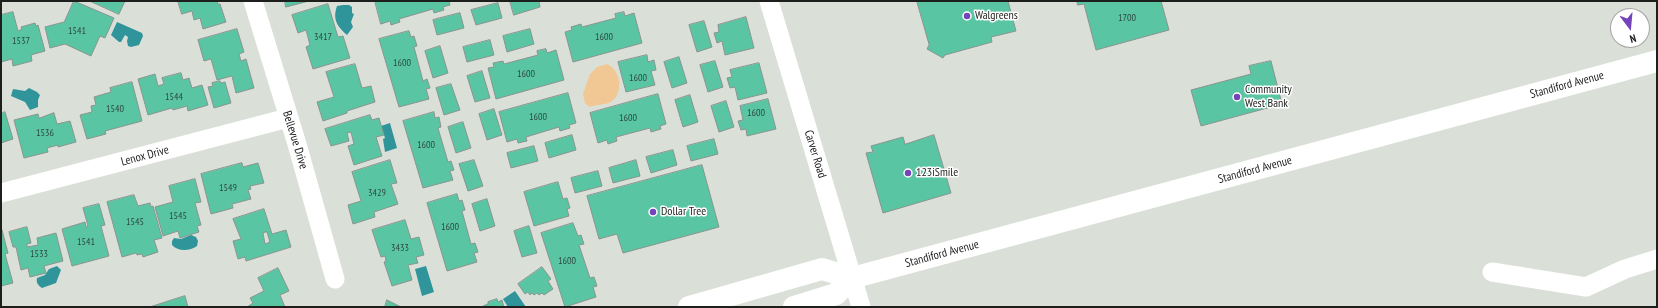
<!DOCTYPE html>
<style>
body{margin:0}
#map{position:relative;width:1658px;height:308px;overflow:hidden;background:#dae0d8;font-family:"PT Sans Narrow",sans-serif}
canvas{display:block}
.frame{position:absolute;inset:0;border:2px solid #1d1f1c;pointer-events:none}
.north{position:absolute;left:1610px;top:8px;width:40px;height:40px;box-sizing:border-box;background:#fff;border:1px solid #a5a5a4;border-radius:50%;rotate:164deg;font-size:11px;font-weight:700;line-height:16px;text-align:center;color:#1d1f1c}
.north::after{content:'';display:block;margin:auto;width:14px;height:18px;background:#7444bb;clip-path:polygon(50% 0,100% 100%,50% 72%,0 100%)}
</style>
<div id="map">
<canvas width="1658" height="308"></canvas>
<div class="frame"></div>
<div class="north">N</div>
</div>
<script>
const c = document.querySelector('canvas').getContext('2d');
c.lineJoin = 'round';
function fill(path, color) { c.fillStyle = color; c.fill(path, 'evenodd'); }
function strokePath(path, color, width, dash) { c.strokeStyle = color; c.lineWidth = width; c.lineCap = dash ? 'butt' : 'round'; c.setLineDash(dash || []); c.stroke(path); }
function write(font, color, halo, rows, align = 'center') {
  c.font = font + ' "PT Sans Narrow",sans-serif'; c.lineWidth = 3; c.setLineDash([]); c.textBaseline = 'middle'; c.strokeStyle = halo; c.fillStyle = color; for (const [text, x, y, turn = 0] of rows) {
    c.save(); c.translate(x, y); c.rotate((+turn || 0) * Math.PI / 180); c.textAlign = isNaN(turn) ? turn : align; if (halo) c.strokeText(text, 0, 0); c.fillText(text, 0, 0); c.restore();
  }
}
const green = new Path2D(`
 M 607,64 C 621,70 624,93 611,102 C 605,105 595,105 589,107 L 585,103 L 583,94 L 590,74 L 597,67 Z`);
const water = new Path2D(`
 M 343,5 L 349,5 L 352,7 L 352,13 L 354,14 L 351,22 L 353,27 L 347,35 C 338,27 332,20 337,6 Z
 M 117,22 L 142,33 L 143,36 L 139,45 L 131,47 L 128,46 L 127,41 L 128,37 L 125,35 L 121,42 L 119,42 L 111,35 Z
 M 29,88 L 37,92 L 40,95 L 38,100 L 38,107 L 30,110 L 25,102 L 11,96 L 13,89 L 25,91 Z
 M 390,123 L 397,148 L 385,152 L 383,139 L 385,138 L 381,126 Z
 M 191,235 L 196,237 L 198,241 L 197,246 C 190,251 178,252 172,245 L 172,241 L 174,238 L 181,239 Z
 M 57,266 L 61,270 L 56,283 L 42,288 C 38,285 36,283 37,278 L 45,275 L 49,269 Z
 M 426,266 L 434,292 L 422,296 L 415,269 Z
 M 515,291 L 526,307 L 508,307 L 503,299 Z`);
const building = new Path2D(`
 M 74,1 L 114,18 L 105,38 L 100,36 L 91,56 L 65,44 L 50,48 L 45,27 L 64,22 Z
 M 90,1 L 125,1 L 119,14 Z
 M 178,1 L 217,1 L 218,4 L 220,4 L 226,22 L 203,29 L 200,18 L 194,20 L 192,11 L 182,14 Z
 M 285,1 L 309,1 L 286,7 Z
 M 375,1 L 449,1 L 450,5 L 443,7 L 444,10 L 434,13 L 433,9 L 399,19 L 400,22 L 391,25 L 390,21 L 381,24 Z
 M 510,1 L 539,1 L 540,7 L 514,15 Z
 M 917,1 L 1008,1 L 1016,31 L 991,37 L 992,42 L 945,55 L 943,58 L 927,49 L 929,45 Z
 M 1077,1 L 1161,1 L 1169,30 L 1096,50 L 1084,4 L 1078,5 Z
 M 498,3 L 502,18 L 476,25 L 471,10 Z
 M 328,4 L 338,37 L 343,36 L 350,58 L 313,69 L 306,47 L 310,45 L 306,30 L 298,33 L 292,15 Z
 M 13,12 L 18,31 L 22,29 L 21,27 L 35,23 L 36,26 L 38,25 L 45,51 L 31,55 L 32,61 L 13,66 L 12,59 L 1,62 L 1,15 Z
 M 624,12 L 625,16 L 634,13 L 642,43 L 573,62 L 565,32 L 572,30 L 571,27 L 581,24 L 582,27 L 616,18 L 615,14 Z
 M 460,13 L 464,28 L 437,35 L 433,20 Z
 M 746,17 L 754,48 L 725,55 L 722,41 L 717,43 L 714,33 L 719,32 L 718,25 Z
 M 704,21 L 712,47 L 697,52 L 689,25 Z
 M 237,29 L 244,52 L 239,54 L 241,61 L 246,59 L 254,88 L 236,93 L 232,76 L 217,80 L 211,59 L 204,61 L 198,40 Z
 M 530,29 L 534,44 L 507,52 L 503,36 Z
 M 409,31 L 411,37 L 414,36 L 417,46 L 414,47 L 423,81 L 427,79 L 430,88 L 426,89 L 429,99 L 399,107 L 379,39 Z
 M 490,40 L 494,55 L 467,62 L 463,47 Z
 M 440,46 L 448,73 L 433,78 L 425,51 Z
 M 546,49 L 547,53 L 556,50 L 564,80 L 496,99 L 488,68 L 494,67 L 493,63 L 503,61 L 504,64 L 538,55 L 537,51 Z
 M 647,55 L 648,62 L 654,60 L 656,70 L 651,71 L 655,85 L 626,92 L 618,62 Z
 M 679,57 L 687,83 L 672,88 L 664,62 Z
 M 715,61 L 723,87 L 708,92 L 700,65 Z
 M 1271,61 L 1282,104 L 1201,126 L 1191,90 L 1251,74 L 1249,66 Z
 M 759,63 L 767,93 L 738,100 L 735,87 L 730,88 L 727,78 L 732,77 L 730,70 Z
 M 355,64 L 362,88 L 371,86 L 375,102 L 347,111 L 347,113 L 323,121 L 317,102 L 334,97 L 326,72 Z
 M 482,71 L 490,98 L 475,102 L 467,76 Z
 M 181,73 L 183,80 L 189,78 L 192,88 L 202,85 L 208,105 L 188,111 L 187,106 L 173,110 L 172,108 L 148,115 L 138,79 L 155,74 L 158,86 L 164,84 L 162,78 Z
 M 220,81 L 221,83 L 225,82 L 231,103 L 214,108 L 208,87 L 213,86 L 212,83 Z
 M 132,82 L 142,121 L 105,131 L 106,134 L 87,139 L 80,115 L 92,112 L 91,106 L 96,105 L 94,97 L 111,92 L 110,88 Z
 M 451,84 L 460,110 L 444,115 L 436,88 Z
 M 568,93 L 576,123 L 569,125 L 570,128 L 560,131 L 559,127 L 526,137 L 527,141 L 518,143 L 517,139 L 507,142 L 499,112 Z
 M 658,94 L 666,124 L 660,126 L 661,129 L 651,132 L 650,128 L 616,137 L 617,141 L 608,144 L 607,140 L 598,143 L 590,113 Z
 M 690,95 L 698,122 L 683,127 L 675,100 Z
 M 768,99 L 776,129 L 747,136 L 746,129 L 741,130 L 738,121 L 743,120 L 740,106 Z
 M 726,101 L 734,127 L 719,132 L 711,106 Z
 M 494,109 L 502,135 L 487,140 L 479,114 Z
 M 5,112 L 13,139 L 1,143 L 1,114 Z
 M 434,112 L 435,118 L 439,117 L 441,127 L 438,128 L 448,162 L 451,161 L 454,170 L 450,171 L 453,180 L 423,188 L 403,121 Z
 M 54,113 L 57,124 L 70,121 L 76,142 L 58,147 L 58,145 L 47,148 L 48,152 L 24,158 L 14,120 L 38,114 L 39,118 Z
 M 370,115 L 372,120 L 379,118 L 384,135 L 376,137 L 382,156 L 354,165 L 348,146 L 354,144 L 351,132 L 347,133 L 349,141 L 331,146 L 325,129 Z
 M 463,122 L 471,148 L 456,153 L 448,127 Z
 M 572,135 L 576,150 L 549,158 L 545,143 Z
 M 934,135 L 951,193 L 883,213 L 866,153 L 873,152 L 871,146 L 903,137 L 905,144 Z
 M 714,139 L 718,154 L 691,161 L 687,146 Z
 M 534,146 L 538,161 L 511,168 L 507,153 Z
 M 673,150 L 677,165 L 651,173 L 646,157 Z
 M 390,160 L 397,183 L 391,184 L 398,204 L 374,212 L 375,217 L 353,224 L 348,205 L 361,201 L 352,172 Z
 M 474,160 L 483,186 L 468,191 L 459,164 Z
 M 636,160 L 640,176 L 613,183 L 609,168 Z
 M 242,163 L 243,167 L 258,163 L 264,183 L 250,186 L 251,189 L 248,190 L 251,199 L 232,204 L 233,208 L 211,214 L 201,174 Z
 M 702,165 L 719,227 L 623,253 L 617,234 L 599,239 L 587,196 Z
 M 598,171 L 602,186 L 575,193 L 571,178 Z
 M 195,179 L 201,202 L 195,203 L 201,225 L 197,226 L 199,232 L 180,238 L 178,231 L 163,236 L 155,207 L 173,202 L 169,186 Z
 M 558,182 L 563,199 L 567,198 L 570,208 L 567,209 L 569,216 L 534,226 L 524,192 Z
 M 457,194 L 459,201 L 462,200 L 465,210 L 462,211 L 471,244 L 475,243 L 478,252 L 474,253 L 477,262 L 447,271 L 427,203 Z
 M 134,195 L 138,206 L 150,203 L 151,207 L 153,206 L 162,238 L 154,240 L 158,252 L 143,257 L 142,254 L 137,255 L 136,253 L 122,257 L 107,202 Z
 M 487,199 L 495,226 L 480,231 L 472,204 Z
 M 99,204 L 105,225 L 101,226 L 109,256 L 72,266 L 62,229 L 85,222 L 86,227 L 88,226 L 83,208 Z
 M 264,209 L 272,234 L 286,230 L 291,247 L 246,261 L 245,257 L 238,259 L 233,241 L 241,239 L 233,219 ZM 267,232 L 270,242 L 265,244 L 263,233 Z
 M 405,220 L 411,239 L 419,237 L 424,255 L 416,257 L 418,263 L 408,265 L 412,280 L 392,286 L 384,262 L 386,261 L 385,256 L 381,257 L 372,230 Z
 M 573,223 L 578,236 L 581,235 L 584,244 L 579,245 L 590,278 L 594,277 L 597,286 L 593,287 L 596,297 L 565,307 L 541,233 Z
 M 529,226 L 537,253 L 522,257 L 514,231 Z
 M 27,227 L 31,243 L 27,244 L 27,247 L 38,245 L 37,238 L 56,233 L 63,261 L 44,266 L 46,273 L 30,277 L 28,268 L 21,270 L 16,247 L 13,247 L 9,232 Z
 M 2,230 L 8,253 L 5,254 L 13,283 L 1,286 Z
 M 542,267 L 551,279 L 548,281 L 553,289 L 544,295 L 542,293 L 539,295 L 537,293 L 534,295 L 532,293 L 530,295 L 528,292 L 525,294 L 518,284 Z
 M 278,268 L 289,291 L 280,295 L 285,307 L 247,307 L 253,303 L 250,298 L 264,291 L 258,278 Z
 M 185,296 L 188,307 L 150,307 Z
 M 497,299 L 498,302 L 502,300 L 504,307 L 483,307 L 483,306 L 488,304 L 488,302 Z
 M 387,300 L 401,307 L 385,307 Z`);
const minor = new Path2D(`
 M 253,1 L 297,144 L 335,279
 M 769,1 L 861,307
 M 1,193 L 288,118
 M 1492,272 L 1586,287 L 1625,269 L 1657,259`);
const major = new Path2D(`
 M 689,307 L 822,269 L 852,278 L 1657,61
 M 794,307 L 836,294 L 852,278`);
const markers = [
 [967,16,4,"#7444bb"],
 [1237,97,4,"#7444bb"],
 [908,173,4,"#7444bb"],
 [653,212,4,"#7444bb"]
];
const numberNames = [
 ["1700",1127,18],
 ["1541",77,31],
 ["3417",323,37],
 ["1600",604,37],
 ["1537",21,41],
 ["1600",402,63],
 ["1600",526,74],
 ["1600",638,78],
 ["1544",174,97],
 ["1540",115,109],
 ["1600",756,113],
 ["1600",538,117],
 ["1600",628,118],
 ["1536",45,133],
 ["1600",426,145],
 ["1549",228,188],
 ["3429",377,193],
 ["1545",178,216],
 ["1545",135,222],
 ["1600",450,227],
 ["1541",86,242],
 ["3433",400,248],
 ["1533",39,254],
 ["1600",567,261]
];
const poiNames = [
 ["Walgreens",975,16],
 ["Community",1245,90],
 ["West Bank",1245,104],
 ["123iSmile",916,173],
 ["Dollar Tree",661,212]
];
const streetNames = [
 ["Standiford Avenue",1567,85,-15],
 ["Bellevue Drive",295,140,73],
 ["Carver Road",815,154,73],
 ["Lenox Drive",145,156,-15],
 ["Standiford Avenue",1255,170,-15],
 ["Standiford Avenue",942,254,-15]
];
fill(green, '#f1c794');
fill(water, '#30949b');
fill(building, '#59c5a2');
strokePath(building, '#8a9490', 1);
strokePath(minor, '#fff', 19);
strokePath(major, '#fff', 22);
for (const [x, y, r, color] of markers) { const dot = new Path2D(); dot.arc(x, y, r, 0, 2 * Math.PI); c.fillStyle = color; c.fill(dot); strokePath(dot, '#fff', 1.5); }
write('10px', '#2c483e', null, numberNames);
write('12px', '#1d1f1c', '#fff', poiNames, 'left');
write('12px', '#1d1f1c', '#fff', streetNames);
</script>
